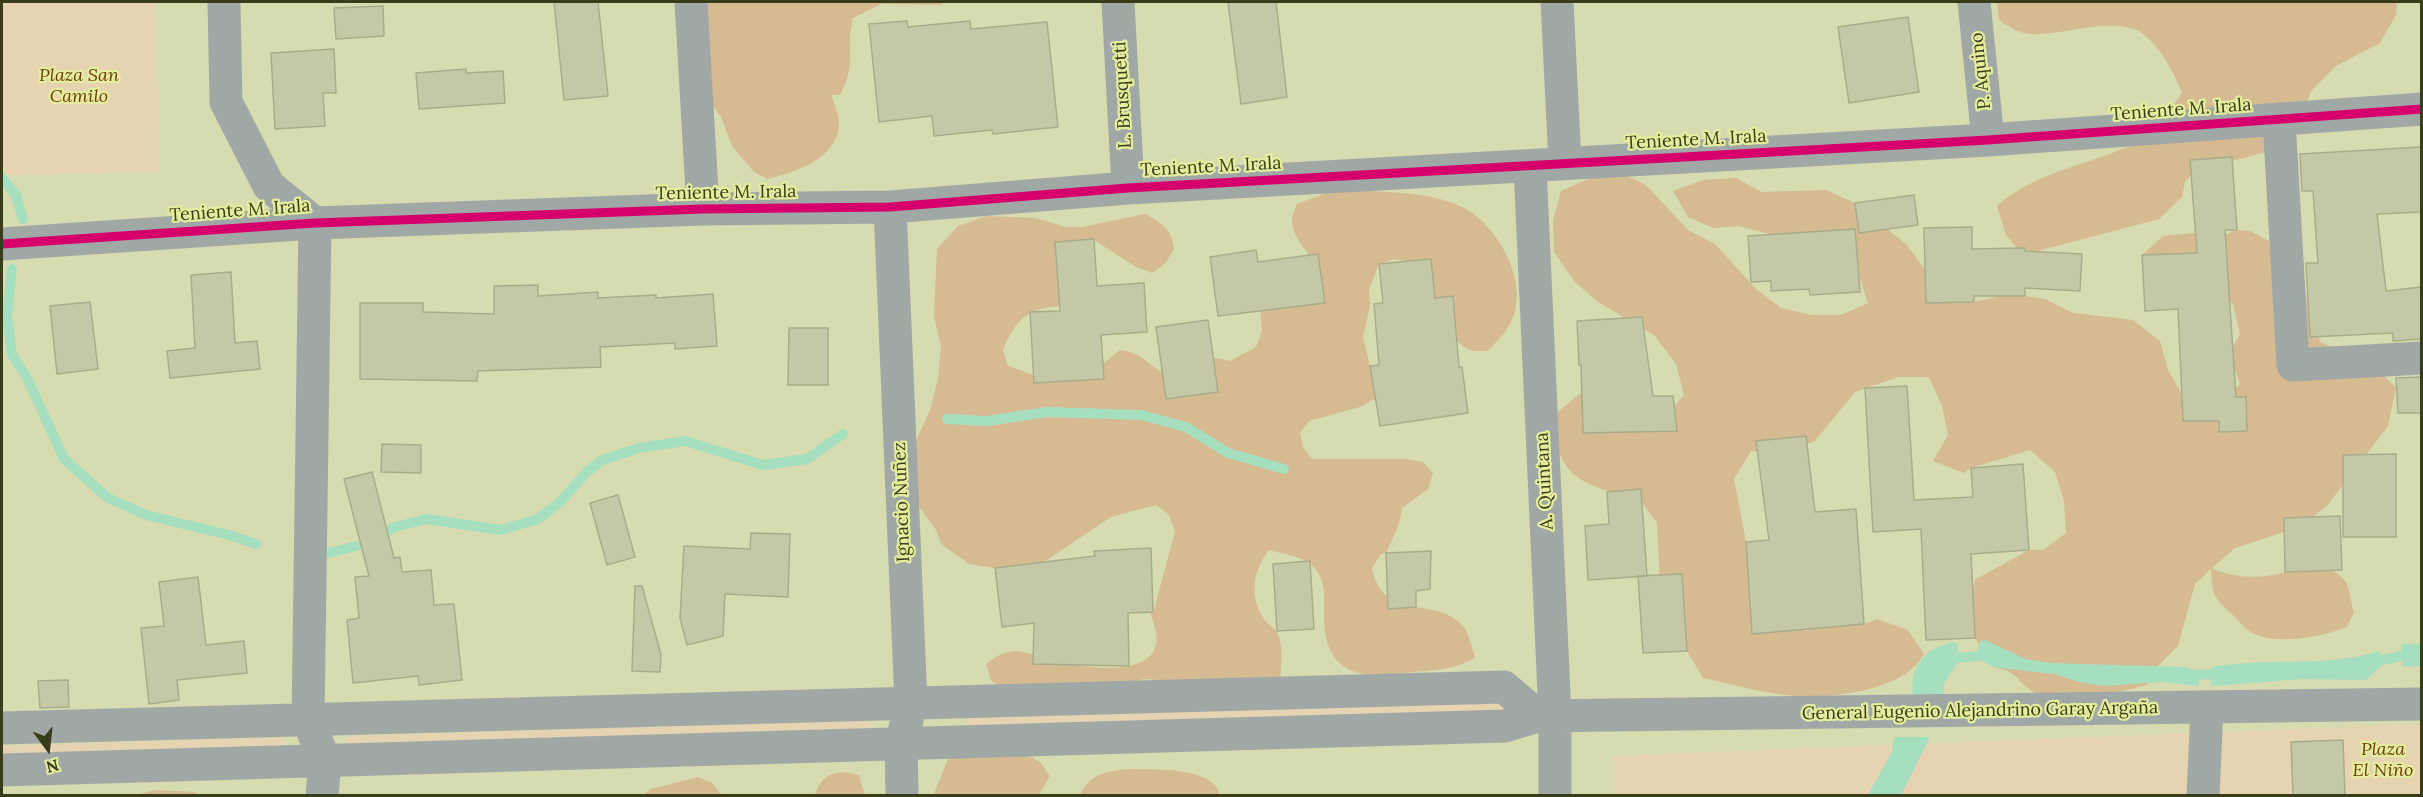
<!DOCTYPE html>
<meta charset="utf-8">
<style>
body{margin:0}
#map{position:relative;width:2423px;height:797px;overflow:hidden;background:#d6dcaf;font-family:Lora,serif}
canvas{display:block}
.frame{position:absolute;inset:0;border:3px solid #393c1b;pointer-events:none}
.north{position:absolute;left:18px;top:719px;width:60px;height:60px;-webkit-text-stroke:4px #e4ee9d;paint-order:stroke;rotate:165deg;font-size:16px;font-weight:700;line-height:24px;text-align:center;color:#393c1b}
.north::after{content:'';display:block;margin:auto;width:21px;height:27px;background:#393c1b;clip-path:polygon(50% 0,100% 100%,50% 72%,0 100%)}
</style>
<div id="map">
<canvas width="2423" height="797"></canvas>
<div class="frame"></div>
<div class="north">N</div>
</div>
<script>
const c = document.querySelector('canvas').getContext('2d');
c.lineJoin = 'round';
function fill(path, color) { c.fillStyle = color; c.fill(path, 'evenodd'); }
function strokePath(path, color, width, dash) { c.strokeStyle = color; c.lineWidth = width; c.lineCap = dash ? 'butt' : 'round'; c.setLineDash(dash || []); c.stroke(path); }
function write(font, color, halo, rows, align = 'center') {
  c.font = font + ' Lora,serif'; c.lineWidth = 4.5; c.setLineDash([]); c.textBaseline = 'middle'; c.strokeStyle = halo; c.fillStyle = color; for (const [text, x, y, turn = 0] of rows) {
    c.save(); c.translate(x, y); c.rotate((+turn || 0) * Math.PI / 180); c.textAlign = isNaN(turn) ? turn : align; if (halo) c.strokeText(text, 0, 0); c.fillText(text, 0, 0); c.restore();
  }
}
const green = new Path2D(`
 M 2,2 L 155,2 L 159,172 L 2,175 Z
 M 1509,701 L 1512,710 L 967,726 L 966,720 L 967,718 Z
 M 867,720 L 871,724 L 870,729 L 348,744 L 347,741 L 349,736 Z
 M 2421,724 L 2422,795 L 1614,796 L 1614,756 Z
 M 281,737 L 285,744 L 281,747 L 2,755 L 2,746 Z`);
const forest = new Path2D(`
 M 685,2 L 943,2 L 941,5 L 881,4 L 853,18 C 845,51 858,61 840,95 L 831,95 C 834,103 840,118 839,126 C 835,160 795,172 768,179 L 754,172 L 732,146 L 721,117 L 693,79 Z
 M 1997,2 L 2397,2 L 2396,15 L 2380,43 L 2336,66 L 2312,90 L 2298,122 L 2278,149 L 2196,170 L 2185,182 L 2182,197 L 2159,219 L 2034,252 L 2016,247 L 2006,235 L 1997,206 C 2034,173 2083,166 2127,147 C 2149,137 2171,112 2182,92 C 2173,72 2164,53 2148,38 C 2123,12 2065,36 2032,34 C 2019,34 2009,27 1999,20 Z
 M 1617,171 L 1646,185 L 1688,230 L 1715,244 L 1756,289 L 1781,308 L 1811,315 L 1841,315 L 1868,303 L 1858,273 L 1804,243 L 1739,226 L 1713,228 L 1688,217 L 1673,191 L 1703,180 L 1736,178 L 1762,192 L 1826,190 L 1855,203 L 1907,245 L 1943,295 L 1974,302 L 2000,296 L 2025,296 L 2045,299 L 2073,313 L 2133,320 L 2160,341 L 2168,370 L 2183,396 L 2231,393 L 2240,384 L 2229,354 L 2240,334 L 2233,304 L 2213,280 L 2169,274 L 2142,255 L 2163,236 L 2195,233 L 2210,240 L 2237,230 L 2250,231 L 2278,246 L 2302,282 L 2320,342 L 2375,366 L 2396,388 L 2388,426 L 2326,507 L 2299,527 L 2235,548 L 2212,568 C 2227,576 2249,578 2266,576 C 2290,574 2326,556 2345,581 C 2350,588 2351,604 2354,612 L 2347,627 C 2323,637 2273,646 2251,632 C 2244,628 2239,621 2234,616 C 2213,598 2212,595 2211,569 L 2195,584 L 2178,646 L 2156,668 L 2147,685 C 2111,693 2072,708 2036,693 C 2017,685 2022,672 1993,667 L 1975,638 L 1964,612 L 1976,579 L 2029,550 L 2043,550 L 2066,533 L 2064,501 L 2055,472 L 2030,450 L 1971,468 L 1964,473 L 1933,461 L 1948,435 L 1942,406 L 1929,377 L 1898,377 L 1855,392 L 1815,441 L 1786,452 L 1751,451 L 1734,479 L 1746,542 L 1762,552 L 1781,611 L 1806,631 L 1832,623 L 1864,624 L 1877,619 L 1908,630 L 1924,654 C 1905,690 1836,698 1799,696 C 1768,695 1734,684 1703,678 L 1687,651 L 1660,585 L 1657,523 L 1638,497 C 1606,492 1563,483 1558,445 C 1556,435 1558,423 1558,412 L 1582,392 L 1664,418 L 1684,395 L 1676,364 L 1654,335 L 1598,302 L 1574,281 L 1554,252 L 1553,221 L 1561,191 L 1586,180 Z
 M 1359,190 C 1393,193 1431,192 1462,207 C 1495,223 1525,274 1515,311 C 1511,327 1499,340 1487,351 C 1480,351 1473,352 1468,349 C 1442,335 1423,287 1410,262 L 1394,259 L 1379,264 L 1369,290 L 1370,306 L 1363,337 L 1370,366 L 1379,372 L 1383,386 L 1375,399 L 1360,407 L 1309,421 L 1300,433 L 1303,447 L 1312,459 L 1406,459 L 1423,462 L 1433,473 L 1428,489 L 1402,508 C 1400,525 1393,538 1386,553 L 1381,554 L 1372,568 C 1383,624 1434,594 1463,626 C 1469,633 1472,648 1475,657 C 1455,671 1428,670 1405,673 C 1357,680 1324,672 1324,616 C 1324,602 1326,583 1317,571 C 1307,556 1286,555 1269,550 C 1253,570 1249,597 1264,619 C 1267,624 1274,627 1277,632 C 1284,646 1281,667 1280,683 L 1188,697 L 1160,680 L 1144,679 L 1062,701 L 1013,701 L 991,680 L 986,664 C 994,658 1004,651 1015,651 C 1025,651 1037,656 1046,658 C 1074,665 1114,674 1141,662 C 1176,646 1141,604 1142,587 C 1143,579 1147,569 1150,561 L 1154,610 L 1175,531 L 1169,515 L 1156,505 L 1111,517 L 1044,562 L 995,568 L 969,564 L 941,544 L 936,530 L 915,501 L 909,456 L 930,410 L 938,379 L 941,347 L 934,316 L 937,249 L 958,226 L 987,216 L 1035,218 L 1066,227 L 1082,227 L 1145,214 C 1163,224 1171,228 1174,249 L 1166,263 L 1152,273 L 1136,267 L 1094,240 L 1060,306 C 1025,309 1016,320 1003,350 L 1008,366 L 1053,382 L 1096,369 L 1120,350 C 1148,353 1148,371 1175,376 C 1195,363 1206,353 1230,361 L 1256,347 L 1262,331 L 1258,284 L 1322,293 C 1324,257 1296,251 1292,223 C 1291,217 1295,209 1297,204 L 1326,193 Z
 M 1011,747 L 1040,762 L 1050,776 L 1039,795 L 933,796 L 950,754 Z
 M 1129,769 C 1153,770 1213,766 1220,795 L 1080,795 C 1089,774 1107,771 1129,769 Z
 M 844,772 L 859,775 L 865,795 L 815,795 C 820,779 828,773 844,772 Z
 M 698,777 L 712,783 L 722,795 L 643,795 L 651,789 Z
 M 155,790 L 194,792 L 200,795 L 137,795 Z`);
const water = new Path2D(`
 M 1985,640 L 2026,659 L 2050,663 L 2184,667 L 2199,671 L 2199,686 L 2165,682 L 2104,686 L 2083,683 L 2054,674 L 1993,667 L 1977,658 L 1980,641 Z
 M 1954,642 L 1957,644 C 1957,648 1959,656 1958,660 C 1954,675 1939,679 1945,697 L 1913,696 C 1909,665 1926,648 1954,642 Z
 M 2401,644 L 2421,644 L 2421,666 L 2403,667 Z
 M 2380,651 L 2381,666 L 2366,680 L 2303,679 L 2211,686 L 2212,667 C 2268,657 2325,668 2380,651 Z
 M 1894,737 L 1930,737 L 1901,795 L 1868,795 L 1892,752 Z`);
const stream = new Path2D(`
 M 2,178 L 16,195 L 23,219
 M 12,269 L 7,317 L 12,354 L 28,380 L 64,459 L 108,498 L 146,515 L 229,535 L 256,544
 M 947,419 L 987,421 L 1047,412 L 1141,415 L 1186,427 L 1228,453 L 1284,469
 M 315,556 L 361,545 L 395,527 L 426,519 L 501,530 L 538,519 L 560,502 L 587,472 L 602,460 L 639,448 L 685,441 L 763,465 L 807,459 L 843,434
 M 1947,659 L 1990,655
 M 2369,663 L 2414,653 L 2422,654
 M 2187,675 L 2225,674`);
const building = new Path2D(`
 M 554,2 L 598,2 L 608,96 L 564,100 Z
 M 1228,2 L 1276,2 L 1287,97 L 1241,104 Z
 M 383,6 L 384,36 L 336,39 L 334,8 Z
 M 1908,17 L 1919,92 L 1849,103 L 1838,27 Z
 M 907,21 L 908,27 L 970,21 L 971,29 L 1047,22 L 1058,127 L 993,134 L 992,130 L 934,136 L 932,116 L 879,122 L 869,24 Z
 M 334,49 L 336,93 L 323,93 L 325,126 L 275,129 L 271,53 Z
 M 466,69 L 466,73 L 503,71 L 505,103 L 419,109 L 416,73 Z
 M 2421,147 L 2421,212 L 2377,214 L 2386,291 L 2421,287 L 2421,339 L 2393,341 L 2393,333 L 2310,337 L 2306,263 L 2318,263 L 2313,191 L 2302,191 L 2300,154 Z
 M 2232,157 L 2237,230 L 2225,230 L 2236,397 L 2246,397 L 2247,431 L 2219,432 L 2219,421 L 2183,421 L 2178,309 L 2145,311 L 2142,255 L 2197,253 L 2190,160 Z
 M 1914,195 L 1918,225 L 1859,233 L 1855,203 Z
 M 1972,227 L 1972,249 L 2025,248 L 2025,251 L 2082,254 L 2080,291 L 2025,288 L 2025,296 L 1974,296 L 1974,302 L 1926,303 L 1924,228 Z
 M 1855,229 L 1860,292 L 1810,295 L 1809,289 L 1771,291 L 1771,281 L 1751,282 L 1748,236 Z
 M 1094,239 L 1097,286 L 1144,283 L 1147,332 L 1101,335 L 1104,379 L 1034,383 L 1030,312 L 1060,311 L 1055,242 Z
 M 1256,250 L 1258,262 L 1318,254 L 1325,303 L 1218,316 L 1210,257 Z
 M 1431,259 L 1435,298 L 1453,296 L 1459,367 L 1462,367 L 1468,413 L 1380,426 L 1370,366 L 1379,365 L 1374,304 L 1383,303 L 1379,264 Z
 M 231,272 L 235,343 L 257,341 L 260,369 L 170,378 L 167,351 L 195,348 L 191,275 Z
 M 538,285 L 538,296 L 598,292 L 598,298 L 656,295 L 656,298 L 713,294 L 717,346 L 675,349 L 675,343 L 600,347 L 601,367 L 478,371 L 477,381 L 360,379 L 360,303 L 423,303 L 423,312 L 494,314 L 494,286 Z
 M 90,302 L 98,369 L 57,374 L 50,306 Z
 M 1642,317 L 1653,396 L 1673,396 L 1677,431 L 1583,433 L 1581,365 L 1579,365 L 1577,321 Z
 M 1208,320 L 1218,392 L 1166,399 L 1156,327 Z
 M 789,328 L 828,328 L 828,385 L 788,385 Z
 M 2421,377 L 2421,413 L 2398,413 L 2396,378 Z
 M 1907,386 L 1914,500 L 1973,497 L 1971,468 L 2023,464 L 2029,550 L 1971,554 L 1975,638 L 1926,640 L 1921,529 L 1873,532 L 1865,388 Z
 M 1806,436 L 1815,512 L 1856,509 L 1864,624 L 1752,634 L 1746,542 L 1769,540 L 1756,441 Z
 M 382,444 L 421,445 L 421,473 L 381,472 Z
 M 2396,454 L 2396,537 L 2343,537 L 2343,455 Z
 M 372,472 L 394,558 L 400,557 L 402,572 L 431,570 L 434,605 L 454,604 L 462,680 L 419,685 L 418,676 L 353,683 L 347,620 L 359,618 L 355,577 L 369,576 L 344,479 Z
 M 1641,489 L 1647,576 L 1588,580 L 1585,526 L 1609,524 L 1607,492 Z
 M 618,495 L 635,557 L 607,565 L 590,503 Z
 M 2340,516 L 2342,570 L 2285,572 L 2284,518 Z
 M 751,533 L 790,534 L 788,597 L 725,594 L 723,636 L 687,645 L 680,618 L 684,546 L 750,549 Z
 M 1151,548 L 1153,612 L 1128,613 L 1129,666 L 1033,664 L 1034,623 L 1002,627 L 995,568 L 1095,556 L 1094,551 Z
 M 1431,551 L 1430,589 L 1416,591 L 1416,607 L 1388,609 L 1386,553 Z
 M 1310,561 L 1314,629 L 1277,631 L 1273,564 Z
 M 1682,574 L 1687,651 L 1643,653 L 1638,576 Z
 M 198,577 L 206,645 L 244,641 L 247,673 L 177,680 L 179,700 L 149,704 L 141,628 L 164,626 L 159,582 Z
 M 635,586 L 642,586 L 661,655 L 660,672 L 632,671 Z
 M 68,680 L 69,707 L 40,708 L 38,681 Z
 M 2343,740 L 2345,795 L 2293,795 L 2291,742 Z`);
const minor = new Path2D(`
 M 224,2 L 226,102 L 269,186 L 315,223 L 308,720 L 325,761 L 322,796
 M 691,2 L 703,209
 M 1118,2 L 1128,188
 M 1557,2 L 1565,163
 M 1974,2 L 1988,140
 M 2279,119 L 2293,365 L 2422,358
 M 1530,167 L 1555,716 L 1555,796
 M 890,207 L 911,704 L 901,744 L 902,796
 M 2,244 L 315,223 L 703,209 L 890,207 L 1128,188 L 1988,140 L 2422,109
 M 2,728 L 1504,687 L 1538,716
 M 2,770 L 1505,726 L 1538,716 L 2422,704
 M 2203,796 L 2207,708`);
const cycleway = new Path2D(`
 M 2,244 L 315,223 L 703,209 L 890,207 L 1128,188 L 1988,140 L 2422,109`);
const streetNames = [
 ["P. Aquino",1981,71,-96],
 ["L. Brusquetti",1123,95,-93],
 ["Teniente M. Irala",2181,110,-4],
 ["Teniente M. Irala",1696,140,-3],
 ["Teniente M. Irala",1211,167,-3],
 ["Teniente M. Irala",726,193,-1],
 ["Teniente M. Irala",240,211,-4],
 ["A. Quintana",1545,481,-93],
 ["Ignacio Nuñez",902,502,-92],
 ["General Eugenio Alejandrino Garay Argaña",1980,711,-1]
];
const parkNames = [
 ["Plaza San",79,76],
 ["Camilo",79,97],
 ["Plaza",2383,750],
 ["El Niño",2383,771]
];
fill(green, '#e5d3b1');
fill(forest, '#d6ba92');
fill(water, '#a6dec0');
strokePath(stream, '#a6dec0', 10);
fill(building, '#c4c8a7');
strokePath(building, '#a8ad89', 1.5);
strokePath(minor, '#a0a8a6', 33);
strokePath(cycleway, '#d6006c', 9);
write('18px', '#393c1b', '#e4ee9d', streetNames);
write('italic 18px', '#6e3a11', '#e4ee9d', parkNames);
</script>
